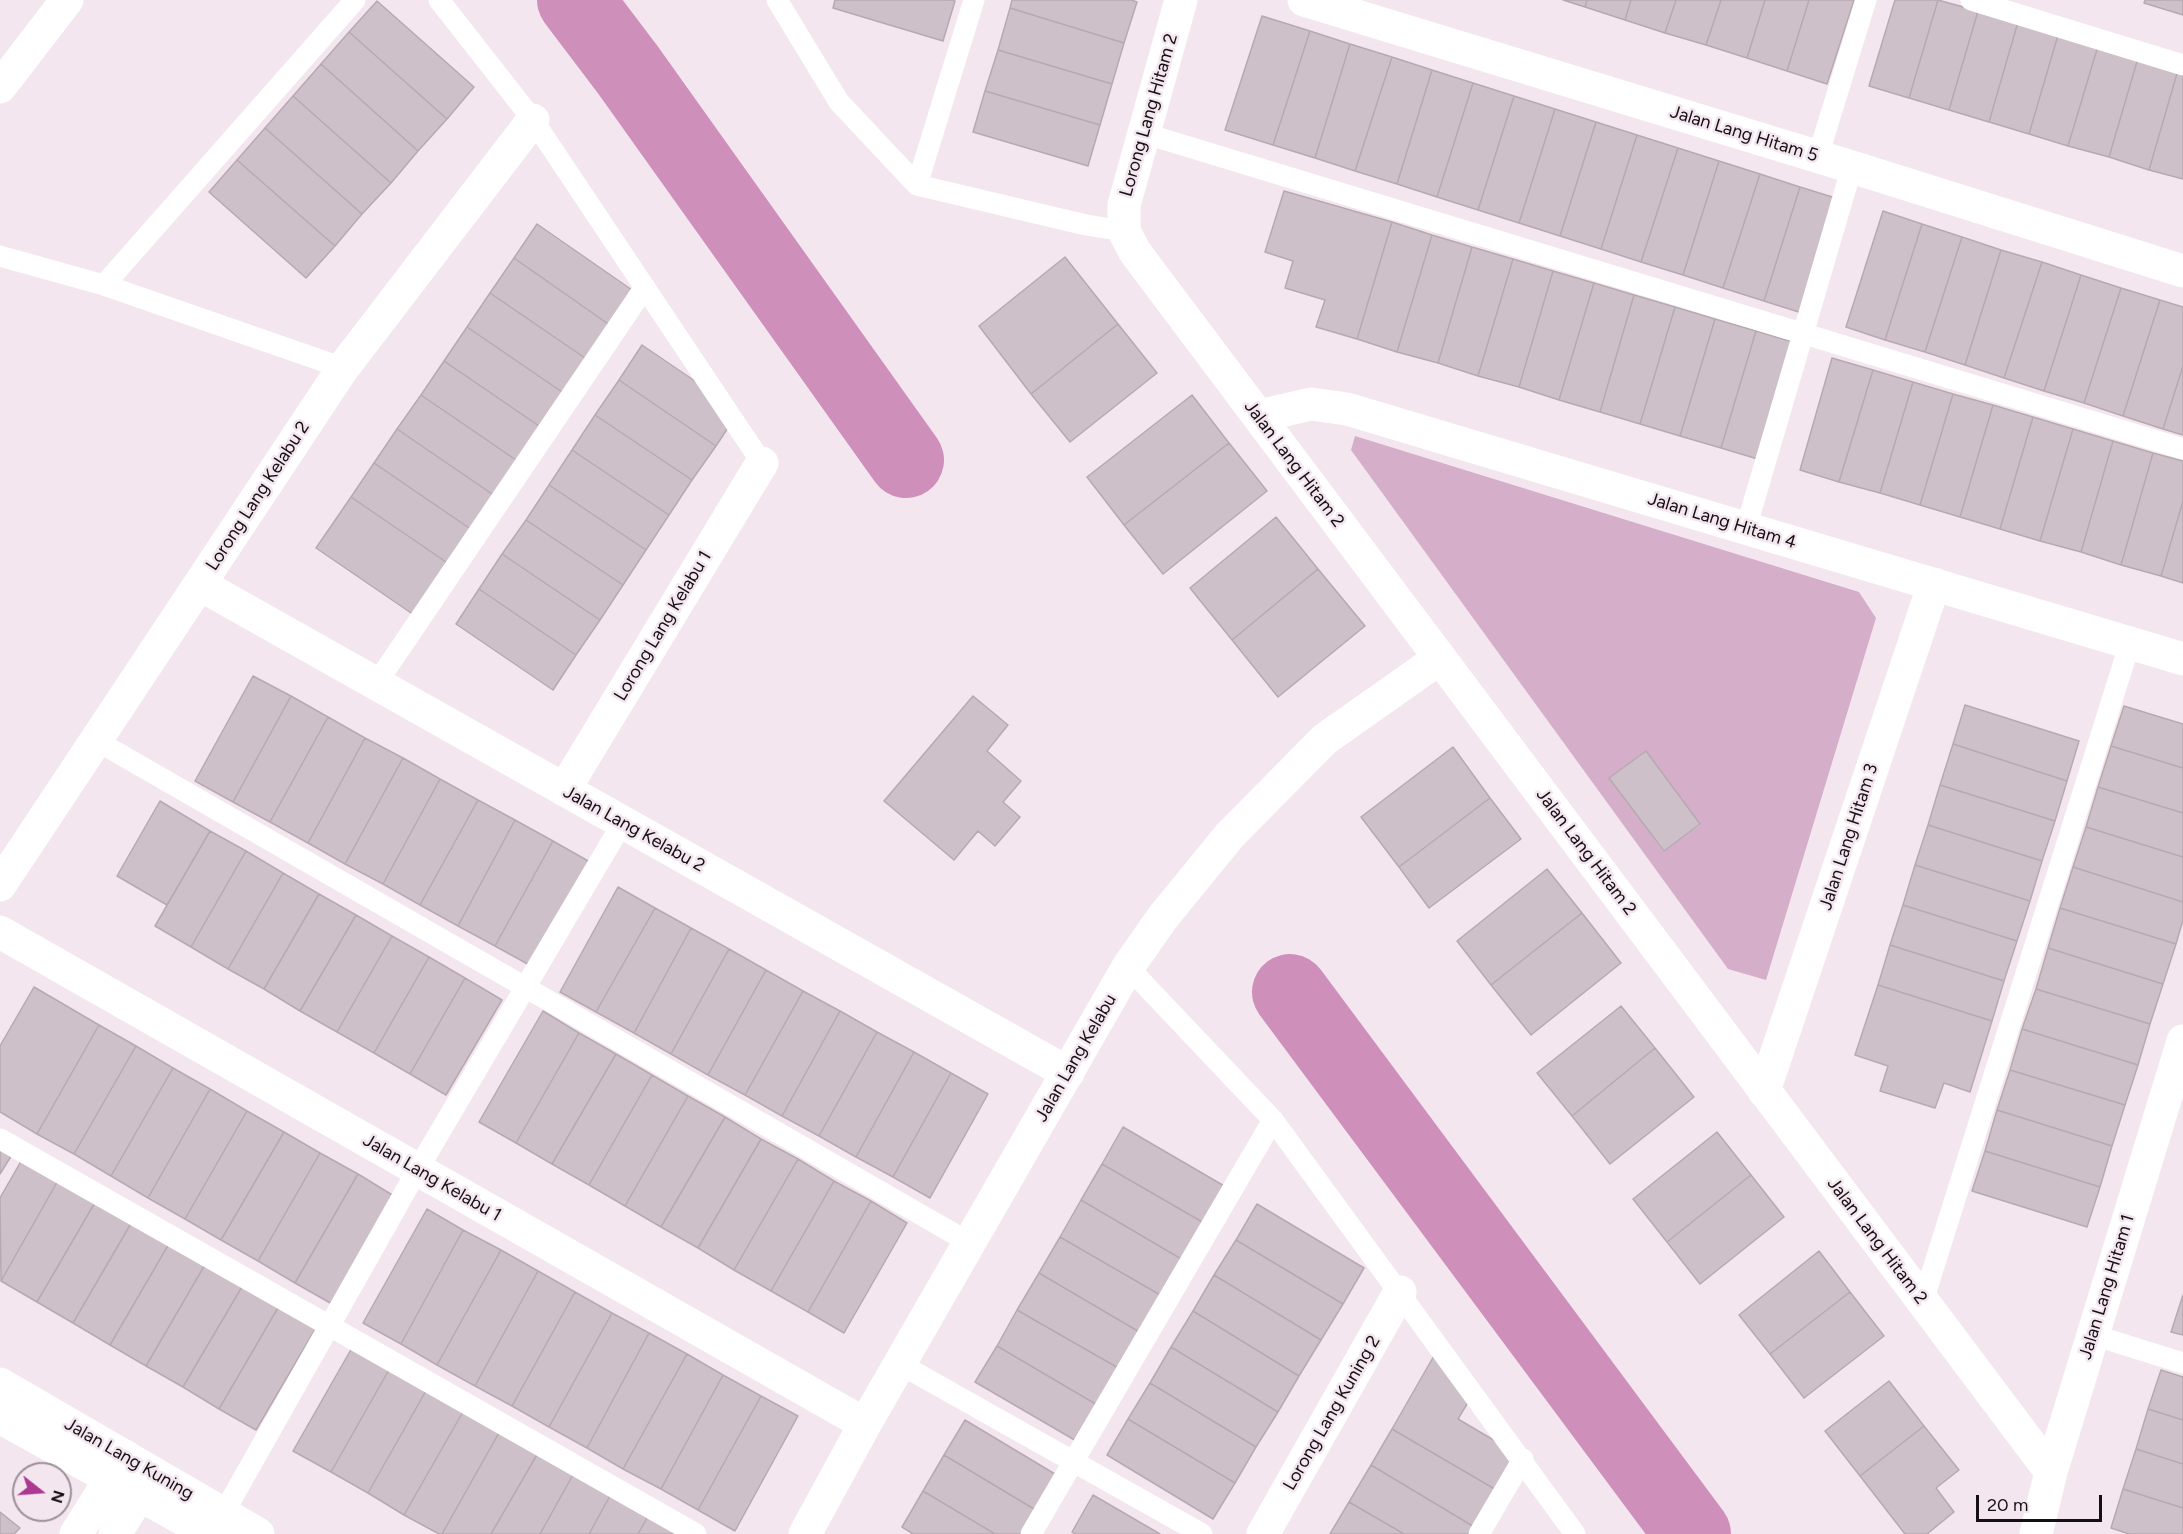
<!DOCTYPE html>
<style>
body{margin:0}
#map{position:relative;width:2183px;height:1534px;overflow:hidden;background:#f4e6ef;font-family:Figtree,sans-serif}
canvas{display:block}
.north{position:absolute;left:12px;top:1462px;width:60px;height:60px;box-sizing:border-box;background:#f4e6ef;border:2px solid #9b9097;border-radius:50%;rotate:107deg;font-size:16px;font-weight:700;line-height:24px;text-align:center;color:#151013}
.north::after{content:'';display:block;margin:auto;width:21px;height:27px;background:#ac3891;clip-path:polygon(50% 0,100% 100%,50% 72%,0 100%)}
.scale{position:absolute;left:1976px;top:1495px;width:126px;height:27px;box-sizing:border-box;border:3px solid #151013;border-top:0;padding-left:8px;font-size:18px;line-height:21px;white-space:nowrap;color:#151013;-webkit-text-stroke:4px #f4e6ef;paint-order:stroke}
</style>
<div id="map">
<canvas width="2183" height="1534"></canvas>
<div class="north">N</div>
<div class="scale">20 m</div>
</div>
<script>
const c = document.querySelector('canvas').getContext('2d');
c.lineJoin = 'round';
function fill(path, color) { c.fillStyle = color; c.fill(path, 'evenodd'); }
function strokePath(path, color, width, dash) { c.strokeStyle = color; c.lineWidth = width; c.lineCap = dash ? 'butt' : 'round'; c.setLineDash(dash || []); c.stroke(path); }
function write(font, color, halo, rows, align = 'center') {
  c.font = font + ' Figtree,sans-serif'; c.lineWidth = 5; c.setLineDash([]); c.textBaseline = 'middle'; c.strokeStyle = halo; c.fillStyle = color; for (const [text, x, y, turn = 0] of rows) {
    c.save(); c.translate(x, y); c.rotate((+turn || 0) * Math.PI / 180); c.textAlign = isNaN(turn) ? turn : align; if (halo) c.strokeText(text, 0, 0); c.fillText(text, 0, 0); c.restore();
  }
}
const green = new Path2D(`
 M 1355,436 L 1859,592 L 1876,618 L 1766,980 L 1728,969 L 1351,450 ZM 1646,751 L 1700,825 L 1663,851 L 1610,778 Z`);
const river = new Path2D(`
 M 575,0 L 628,70 L 906,460
 M 1290,992 L 1693,1534`);
const building = new Path2D(`
 M 835,0 L 951,0 L 955,1 L 943,41 L 833,8 Z
 M 1012,0 L 1131,0 L 1137,2 L 1124,43 L 1010,8 Z
 M 1563,0 L 1587,0 L 1585,7 Z
 M 1587,0 L 1631,0 L 1625,20 L 1585,7 Z
 M 1631,0 L 1676,0 L 1665,33 L 1625,20 Z
 M 1676,0 L 1721,0 L 1706,45 L 1665,33 Z
 M 1721,0 L 1765,0 L 1747,58 L 1706,45 Z
 M 1765,0 L 1809,0 L 1787,71 L 1747,58 Z
 M 1809,0 L 1854,0 L 1827,84 L 1787,71 Z
 M 1895,0 L 1938,0 L 1909,98 L 1869,86 Z
 M 1938,0 L 1978,11 L 1949,110 L 1909,98 Z
 M 2145,0 L 2183,0 L 2183,15 L 2144,3 Z
 M 377,1 L 474,87 L 447,119 L 349,32 Z
 M 1010,8 L 1124,43 L 1112,84 L 998,50 Z
 M 1978,11 L 2018,22 L 1989,122 L 1949,110 Z
 M 1262,16 L 1310,31 L 1273,145 L 1225,130 Z
 M 2018,22 L 2058,35 L 2029,134 L 1989,122 Z
 M 1310,31 L 1350,44 L 1315,158 L 1273,145 Z
 M 349,32 L 447,119 L 418,151 L 321,64 Z
 M 2058,35 L 2098,46 L 2068,146 L 2029,134 Z
 M 1350,44 L 1392,57 L 1355,171 L 1315,158 Z
 M 2098,46 L 2138,58 L 2109,157 L 2068,146 Z
 M 998,50 L 1112,84 L 1100,125 L 985,91 Z
 M 1392,57 L 1432,70 L 1397,184 L 1355,171 Z
 M 2138,58 L 2178,70 L 2149,170 L 2109,157 Z
 M 321,64 L 418,151 L 391,183 L 293,96 Z
 M 1432,70 L 1473,83 L 1437,197 L 1397,184 Z
 M 2178,70 L 2183,71 L 2183,179 L 2149,170 Z
 M 1473,83 L 1514,96 L 1478,210 L 1437,197 Z
 M 985,91 L 1100,125 L 1088,166 L 973,132 Z
 M 293,96 L 391,183 L 362,214 L 265,128 Z
 M 1514,96 L 1555,109 L 1519,223 L 1478,210 Z
 M 1555,109 L 1596,122 L 1560,236 L 1519,223 Z
 M 1596,122 L 1637,135 L 1601,249 L 1560,236 Z
 M 265,128 L 362,214 L 335,246 L 237,160 Z
 M 1637,135 L 1678,148 L 1641,262 L 1601,249 Z
 M 1678,148 L 1719,161 L 1683,275 L 1641,262 Z
 M 237,160 L 335,246 L 306,278 L 209,192 Z
 M 1719,161 L 1760,174 L 1723,288 L 1683,275 Z
 M 1760,174 L 1800,187 L 1764,301 L 1723,288 Z
 M 1800,187 L 1842,200 L 1805,314 L 1764,301 Z
 M 1284,191 L 1392,222 L 1357,339 L 1316,327 L 1325,300 L 1285,288 L 1293,261 L 1265,252 Z
 M 1883,211 L 1922,224 L 1885,340 L 1846,327 Z
 M 1392,222 L 1432,235 L 1397,352 L 1357,339 Z
 M 537,224 L 635,292 L 611,326 L 514,258 Z
 M 1922,224 L 1962,237 L 1925,352 L 1885,340 Z
 M 1432,235 L 1472,247 L 1438,363 L 1397,352 Z
 M 1962,237 L 2001,250 L 1965,365 L 1925,352 Z
 M 1472,247 L 1513,259 L 1478,376 L 1438,363 Z
 M 2001,250 L 2042,262 L 2004,378 L 1965,365 Z
 M 1065,257 L 1118,324 L 1031,394 L 979,326 Z
 M 514,258 L 611,326 L 588,360 L 490,293 Z
 M 1513,259 L 1553,271 L 1519,387 L 1478,376 Z
 M 2042,262 L 2081,275 L 2044,391 L 2004,378 Z
 M 1553,271 L 1594,283 L 1559,400 L 1519,387 Z
 M 2081,275 L 2121,288 L 2084,403 L 2044,391 Z
 M 1594,283 L 1634,295 L 1600,412 L 1559,400 Z
 M 2121,288 L 2160,300 L 2123,416 L 2084,403 Z
 M 490,293 L 588,360 L 565,394 L 467,327 Z
 M 1634,295 L 1675,307 L 1640,424 L 1600,412 Z
 M 2160,300 L 2183,307 L 2183,366 L 2163,429 L 2123,416 Z
 M 1675,307 L 1715,319 L 1680,436 L 1640,424 Z
 M 1715,319 L 1756,331 L 1721,448 L 1680,436 Z
 M 1118,324 L 1157,373 L 1070,442 L 1031,394 Z
 M 467,327 L 565,394 L 542,428 L 444,361 Z
 M 1756,331 L 1796,343 L 1761,460 L 1721,448 Z
 M 642,345 L 739,411 L 716,446 L 619,380 Z
 M 1832,358 L 1873,370 L 1839,482 L 1800,470 Z
 M 444,361 L 542,428 L 519,462 L 421,395 Z
 M 2183,366 L 2183,435 L 2163,429 Z
 M 1873,370 L 1913,382 L 1880,493 L 1839,482 Z
 M 619,380 L 716,446 L 692,480 L 595,415 Z
 M 1913,382 L 1953,394 L 1920,505 L 1880,493 Z
 M 1953,394 L 1993,405 L 1960,517 L 1920,505 Z
 M 421,395 L 519,462 L 495,496 L 397,429 Z
 M 1192,395 L 1229,443 L 1124,525 L 1087,477 Z
 M 1993,405 L 2033,417 L 2000,529 L 1960,517 Z
 M 595,415 L 692,480 L 669,515 L 572,450 Z
 M 2033,417 L 2073,429 L 2040,541 L 2000,529 Z
 M 397,429 L 495,496 L 472,530 L 374,463 Z
 M 2073,429 L 2113,441 L 2081,552 L 2040,541 Z
 M 2113,441 L 2153,453 L 2121,565 L 2081,552 Z
 M 1229,443 L 1267,491 L 1163,574 L 1124,525 Z
 M 572,450 L 669,515 L 646,550 L 549,485 Z
 M 2153,453 L 2183,461 L 2183,501 L 2161,576 L 2121,565 Z
 M 374,463 L 472,530 L 449,564 L 351,497 Z
 M 549,485 L 646,550 L 623,585 L 526,520 Z
 M 351,497 L 449,564 L 414,615 L 316,548 Z
 M 2183,501 L 2183,583 L 2161,576 Z
 M 1276,517 L 1318,569 L 1232,640 L 1190,588 Z
 M 526,520 L 623,585 L 600,620 L 502,554 Z
 M 502,554 L 600,620 L 576,655 L 479,589 Z
 M 1318,569 L 1365,626 L 1278,697 L 1232,640 Z
 M 479,589 L 576,655 L 553,690 L 456,624 Z
 M 253,676 L 291,696 L 233,802 L 195,781 Z
 M 291,696 L 328,717 L 270,822 L 233,802 Z
 M 973,696 L 1008,725 L 987,751 L 1021,781 L 1003,802 L 1020,817 L 995,846 L 978,831 L 954,860 L 884,801 Z
 M 1965,705 L 2079,741 L 2067,781 L 1953,744 Z
 M 2124,706 L 2183,724 L 2183,768 L 2111,746 Z
 M 328,717 L 365,738 L 308,843 L 270,822 Z
 M 365,738 L 403,758 L 345,864 L 308,843 Z
 M 1953,744 L 2067,781 L 2055,821 L 1940,785 Z
 M 2111,746 L 2183,768 L 2183,813 L 2098,787 Z
 M 1453,747 L 1490,798 L 1399,867 L 1361,817 Z
 M 1646,751 L 1700,824 L 1664,851 L 1609,778 Z
 M 403,758 L 440,779 L 383,884 L 345,864 Z
 M 440,779 L 478,800 L 420,905 L 383,884 Z
 M 1940,785 L 2055,821 L 2042,861 L 1928,825 Z
 M 2098,787 L 2183,813 L 2183,857 L 2086,827 Z
 M 1490,798 L 1521,839 L 1429,908 L 1399,867 Z
 M 478,800 L 515,820 L 458,926 L 420,905 Z
 M 160,801 L 210,831 L 167,905 L 117,876 Z
 M 515,820 L 553,841 L 495,946 L 458,926 Z
 M 1928,825 L 2042,861 L 2030,901 L 1915,865 Z
 M 2086,827 L 2183,857 L 2183,902 L 2073,867 Z
 M 210,831 L 246,851 L 191,947 L 155,926 Z
 M 553,841 L 590,862 L 533,967 L 495,946 Z
 M 246,851 L 283,873 L 228,969 L 191,947 Z
 M 1915,865 L 2030,901 L 2017,941 L 1903,905 Z
 M 2073,867 L 2183,902 L 2183,920 L 2176,944 L 2060,908 Z
 M 1547,869 L 1582,913 L 1491,985 L 1457,941 Z
 M 283,873 L 319,894 L 264,989 L 228,969 Z
 M 618,887 L 655,908 L 596,1012 L 560,992 Z
 M 319,894 L 356,915 L 300,1011 L 264,989 Z
 M 1903,905 L 2017,941 L 2004,981 L 1890,945 Z
 M 655,908 L 691,928 L 634,1033 L 596,1012 Z
 M 2060,908 L 2176,944 L 2163,984 L 2048,948 Z
 M 1582,913 L 1621,963 L 1531,1035 L 1491,985 Z
 M 356,915 L 392,936 L 337,1032 L 300,1011 Z
 M 691,928 L 729,949 L 671,1054 L 634,1033 Z
 M 392,936 L 429,957 L 374,1053 L 337,1032 Z
 M 1890,945 L 2004,981 L 1992,1021 L 1878,985 Z
 M 2048,948 L 2163,984 L 2150,1024 L 2036,989 Z
 M 729,949 L 766,970 L 708,1075 L 671,1054 Z
 M 429,957 L 465,978 L 410,1074 L 374,1053 Z
 M 766,970 L 803,991 L 745,1095 L 708,1075 Z
 M 465,978 L 502,1000 L 446,1095 L 410,1074 Z
 M 1878,985 L 1992,1021 L 1970,1092 L 1944,1083 L 1935,1108 L 1880,1091 L 1888,1066 L 1855,1055 Z
 M 34,987 L 99,1025 L 37,1134 L 0,1112 L 0,1046 Z
 M 2036,989 L 2150,1024 L 2138,1065 L 2022,1029 Z
 M 803,991 L 840,1011 L 782,1116 L 745,1095 Z
 M 1621,1006 L 1655,1048 L 1572,1116 L 1537,1073 Z
 M 543,1011 L 579,1033 L 516,1143 L 479,1122 Z
 M 840,1011 L 877,1032 L 819,1136 L 782,1116 Z
 M 99,1025 L 136,1046 L 74,1154 L 37,1134 Z
 M 2022,1029 L 2138,1065 L 2125,1105 L 2010,1070 Z
 M 877,1032 L 914,1052 L 856,1157 L 819,1136 Z
 M 579,1033 L 616,1054 L 552,1164 L 516,1143 Z
 M 136,1046 L 173,1068 L 111,1176 L 74,1154 Z
 M 1655,1048 L 1694,1097 L 1610,1164 L 1572,1116 Z
 M 914,1052 L 951,1073 L 893,1177 L 856,1157 Z
 M 616,1054 L 652,1075 L 589,1185 L 552,1164 Z
 M 173,1068 L 210,1089 L 148,1198 L 111,1176 Z
 M 2010,1070 L 2125,1105 L 2112,1146 L 1997,1110 Z
 M 951,1073 L 988,1094 L 930,1198 L 893,1177 Z
 M 652,1075 L 688,1096 L 625,1206 L 589,1185 Z
 M 210,1089 L 247,1111 L 185,1219 L 148,1198 Z
 M 688,1096 L 725,1117 L 661,1227 L 625,1206 Z
 M 1997,1110 L 2112,1146 L 2100,1187 L 1985,1151 Z
 M 247,1111 L 284,1132 L 221,1240 L 185,1219 Z
 M 725,1117 L 761,1139 L 698,1248 L 661,1227 Z
 M 1123,1127 L 1226,1187 L 1204,1223 L 1102,1164 Z
 M 284,1132 L 320,1153 L 258,1261 L 221,1240 Z
 M 1717,1132 L 1751,1175 L 1667,1242 L 1633,1199 Z
 M 761,1139 L 798,1159 L 734,1270 L 698,1248 Z
 M 0,1140 L 15,1150 L 0,1174 Z
 M 1985,1151 L 2100,1187 L 2087,1227 L 1972,1191 Z
 M 320,1153 L 358,1174 L 295,1283 L 258,1261 Z
 M 24,1156 L 60,1177 L 1,1281 L 0,1198 Z
 M 798,1159 L 834,1181 L 771,1291 L 734,1270 Z
 M 1102,1164 L 1204,1223 L 1183,1260 L 1081,1200 Z
 M 358,1174 L 394,1196 L 332,1304 L 295,1283 Z
 M 1751,1175 L 1784,1217 L 1700,1284 L 1667,1242 Z
 M 60,1177 L 97,1199 L 37,1302 L 1,1281 Z
 M 834,1181 L 871,1201 L 808,1312 L 771,1291 Z
 M 97,1199 L 133,1220 L 73,1323 L 37,1302 Z
 M 1081,1200 L 1183,1260 L 1162,1296 L 1060,1237 Z
 M 871,1201 L 907,1223 L 844,1333 L 808,1312 Z
 M 1257,1204 L 1364,1268 L 1343,1304 L 1236,1240 Z
 M 427,1209 L 463,1230 L 401,1344 L 363,1323 Z
 M 133,1220 L 170,1242 L 110,1345 L 73,1323 Z
 M 463,1230 L 501,1250 L 437,1365 L 401,1344 Z
 M 1060,1237 L 1162,1296 L 1141,1333 L 1039,1273 Z
 M 1236,1240 L 1343,1304 L 1321,1340 L 1214,1275 Z
 M 170,1242 L 206,1263 L 146,1366 L 110,1345 Z
 M 501,1250 L 538,1271 L 475,1386 L 437,1365 Z
 M 1819,1251 L 1850,1292 L 1770,1354 L 1739,1315 Z
 M 206,1263 L 243,1285 L 183,1387 L 146,1366 Z
 M 538,1271 L 575,1292 L 512,1406 L 475,1386 Z
 M 1039,1273 L 1141,1333 L 1120,1369 L 1017,1310 Z
 M 1214,1275 L 1321,1340 L 1299,1376 L 1193,1311 Z
 M 243,1285 L 279,1306 L 219,1409 L 183,1387 Z
 M 575,1292 L 612,1313 L 549,1427 L 512,1406 Z
 M 1850,1292 L 1884,1336 L 1804,1398 L 1770,1354 Z
 M 2183,1295 L 2183,1335 L 2171,1332 Z
 M 279,1306 L 316,1328 L 256,1430 L 219,1409 Z
 M 1017,1310 L 1120,1369 L 1099,1406 L 997,1346 Z
 M 1193,1311 L 1299,1376 L 1278,1412 L 1171,1347 Z
 M 612,1313 L 649,1333 L 587,1448 L 549,1427 Z
 M 649,1333 L 687,1354 L 623,1469 L 587,1448 Z
 M 353,1346 L 390,1368 L 331,1472 L 293,1451 Z
 M 997,1346 L 1099,1406 L 1078,1442 L 975,1382 Z
 M 1171,1347 L 1278,1412 L 1256,1447 L 1150,1383 Z
 M 687,1354 L 723,1375 L 661,1489 L 623,1469 Z
 M 1435,1354 L 1470,1399 L 1458,1419 L 1519,1455 L 1498,1491 L 1392,1429 Z
 M 390,1368 L 427,1389 L 368,1493 L 331,1472 Z
 M 2161,1370 L 2183,1377 L 2183,1420 L 2148,1409 Z
 M 723,1375 L 761,1396 L 698,1510 L 661,1489 Z
 M 1889,1381 L 1924,1426 L 1860,1476 L 1825,1431 Z
 M 1150,1383 L 1256,1447 L 1235,1483 L 1128,1419 Z
 M 427,1389 L 464,1410 L 404,1515 L 368,1493 Z
 M 761,1396 L 798,1416 L 735,1531 L 698,1510 Z
 M 2148,1409 L 2183,1420 L 2183,1464 L 2136,1449 Z
 M 464,1410 L 500,1431 L 442,1534 L 439,1534 L 404,1515 Z
 M 1128,1419 L 1235,1483 L 1213,1519 L 1107,1455 Z
 M 965,1420 L 1060,1477 L 1039,1512 L 944,1455 Z
 M 1924,1426 L 1959,1470 L 1936,1488 L 1954,1512 L 1927,1534 L 1905,1534 L 1860,1476 Z
 M 1392,1429 L 1498,1491 L 1476,1528 L 1371,1465 Z
 M 500,1431 L 538,1453 L 491,1534 L 442,1534 Z
 M 2136,1449 L 2183,1464 L 2183,1508 L 2123,1489 Z
 M 538,1453 L 574,1473 L 540,1534 L 491,1534 Z
 M 944,1455 L 1039,1512 L 1026,1534 L 995,1534 L 923,1491 Z
 M 1371,1465 L 1476,1528 L 1473,1534 L 1404,1534 L 1349,1502 Z
 M 574,1473 L 611,1494 L 589,1534 L 540,1534 Z
 M 2123,1489 L 2183,1508 L 2183,1534 L 2129,1534 L 2111,1528 Z
 M 923,1491 L 995,1534 L 913,1534 L 902,1527 Z
 M 611,1494 L 648,1516 L 638,1534 L 589,1534 Z
 M 1093,1495 L 1160,1534 L 1075,1534 L 1072,1532 Z
 M 1349,1502 L 1404,1534 L 1330,1534 Z
 M 0,1512 L 20,1528 L 14,1534 L 0,1534 Z
 M 648,1516 L 681,1534 L 638,1534 Z`);
const service = new Path2D(`
 M 439,0 L 533,120 L 762,463
 M 777,0 L 839,102 L 917,185 L 1086,225 L 1124,231
 M 1971,0 L 2183,65
 M 1143,133 L 2183,449
 M 1818,156 L 1866,0
 M 917,185 L 974,0
 M 0,256 L 104,285 L 343,368
 M 104,285 L 355,0
 M 1746,528 L 1852,167
 M 376,684 L 645,287
 M 97,741 L 970,1243
 M 1128,967 L 1273,1120 L 1575,1534
 M 0,1139 L 696,1534
 M 1923,1301 L 2130,643
 M 2093,1335 L 2183,1363
 M 900,1364 L 1202,1534
 M 218,1523 L 418,1169 L 623,822
 M 1031,1534 L 1273,1120
 M 1479,1534 L 1523,1459`);
const minor = new Path2D(`
 M 1181,0 L 1124,205 L 1124,231 L 1135,252 L 2051,1472
 M 1304,0 L 1852,167 L 2183,271
 M 0,87 L 67,0
 M 1259,416 L 1311,404 L 1347,409 L 2183,659
 M 201,585 L 1068,1073
 M 564,790 L 762,463
 M 0,885 L 343,368 L 533,120
 M 0,932 L 865,1424
 M 1764,1091 L 1934,584
 M 76,1534 L 125,1456
 M 115,1534 L 153,1473
 M 805,1534 L 865,1424 L 1128,967 L 1163,917 L 1230,835 L 1325,739 L 1440,658
 M 1263,1534 L 1400,1292
 M 2036,1534 L 2051,1472 L 2183,1041`);
const tertiary = new Path2D(`
 M 0,1384 L 258,1534
 M 0,1417 L 210,1534`);
const streetNames = [
 ["Lorong Lang Hitam 2",1149,115,-74],
 ["Jalan Lang Hitam 5",1744,134,17],
 ["Jalan Lang Hitam 2",1294,464,53],
 ["Lorong Lang Kelabu 2",258,496,-57],
 ["Jalan Lang Hitam 4",1722,521,17],
 ["Lorong Lang Kelabu 1",663,626,-59],
 ["Jalan Lang Kelabu 2",634,829,29],
 ["Jalan Lang Hitam 3",1849,837,-72],
 ["Jalan Lang Hitam 2",1586,852,53],
 ["Jalan Lang Kelabu",1076,1058,-60],
 ["Jalan Lang Kelabu 1",432,1178,30],
 ["Jalan Lang Hitam 2",1877,1241,53],
 ["Jalan Lang Hitam 1",2107,1287,-73],
 ["Lorong Lang Kuning 2",1332,1413,-60],
 ["Jalan Lang Kuning",129,1459,30]
];
fill(green, '#d5aec9');
strokePath(river, '#ce90bb', 76);
fill(building, '#cec0c9');
strokePath(building, '#b7a9b2', 1.5);
strokePath(service, '#fff', 21);
strokePath(minor, '#fff', 33);
strokePath(tertiary, '#fff', 33);
write('18px', '#151013', '#f4e6ef', streetNames);
</script>
